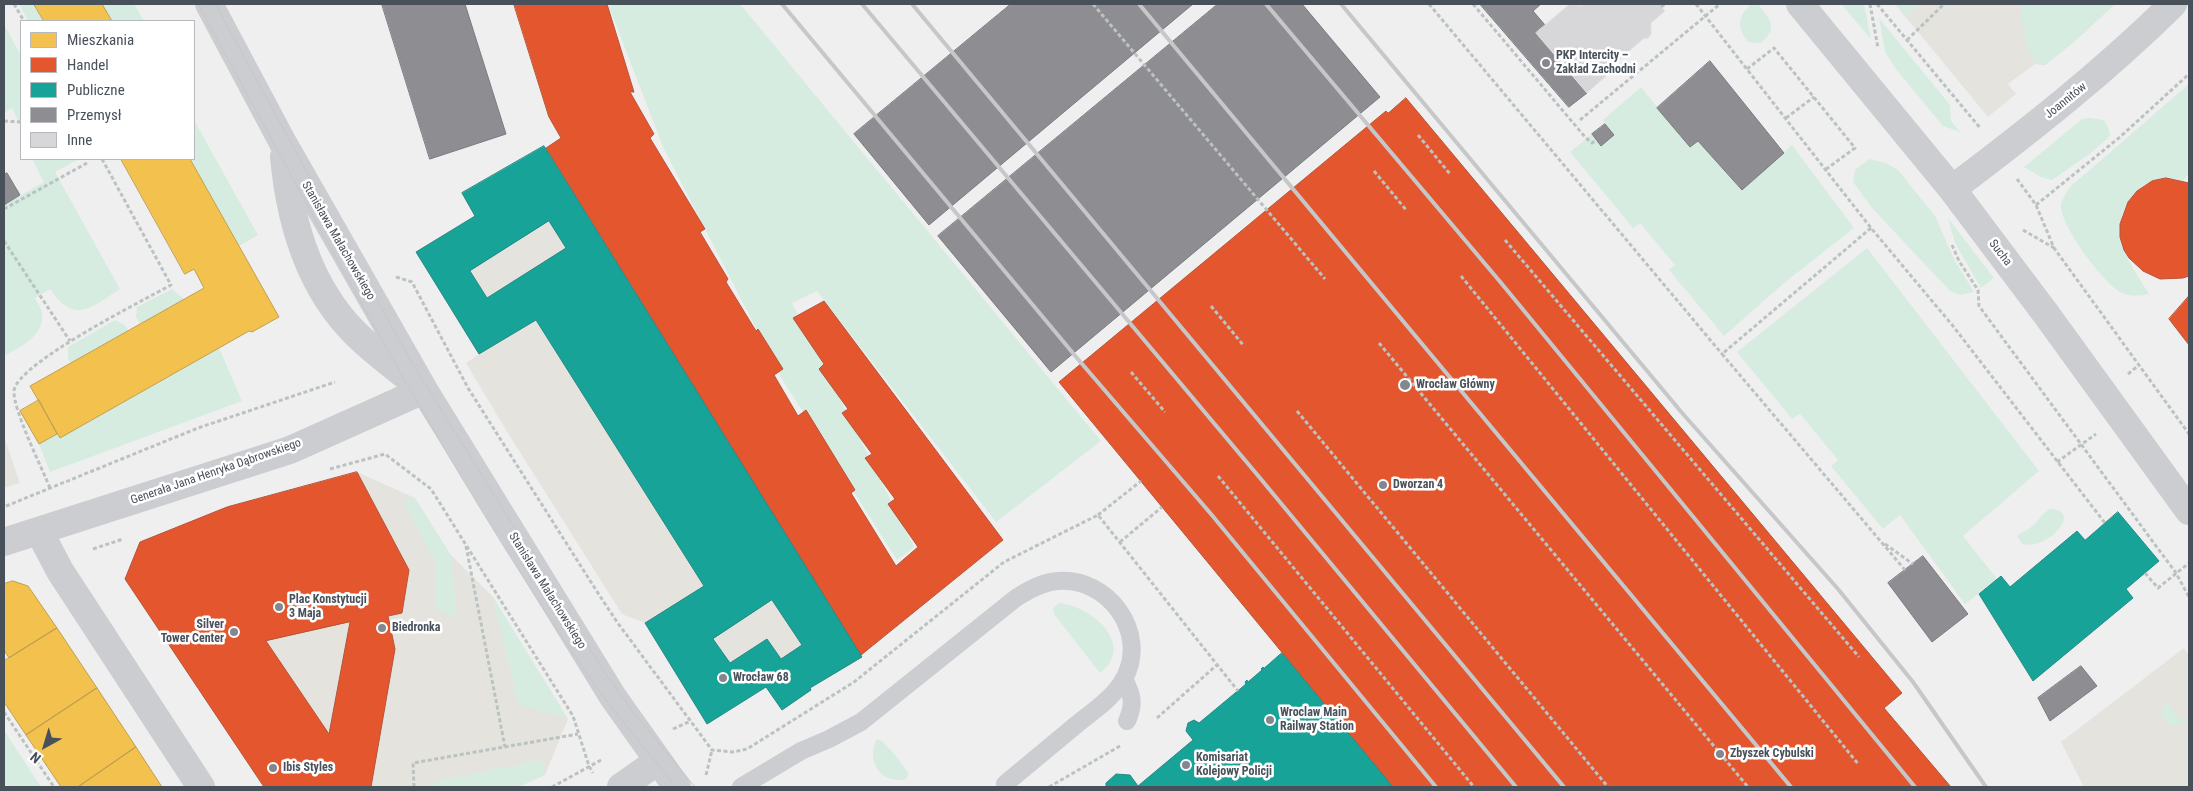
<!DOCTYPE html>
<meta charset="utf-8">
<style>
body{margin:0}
#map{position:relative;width:2193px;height:791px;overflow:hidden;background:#f0efef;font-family:"Roboto Condensed",sans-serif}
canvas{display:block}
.frame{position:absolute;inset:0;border:5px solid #48505a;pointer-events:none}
.legend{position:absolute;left:20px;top:20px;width:175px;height:140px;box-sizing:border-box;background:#fff;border:1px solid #b6b9bd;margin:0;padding:6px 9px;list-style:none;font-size:15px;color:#48505a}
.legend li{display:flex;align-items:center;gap:10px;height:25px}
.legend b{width:25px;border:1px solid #b6b9bd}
.north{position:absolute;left:20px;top:721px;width:50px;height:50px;-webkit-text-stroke:4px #fff;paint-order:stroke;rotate:219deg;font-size:14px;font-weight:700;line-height:20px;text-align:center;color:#48505a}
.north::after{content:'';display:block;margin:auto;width:18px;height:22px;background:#48505a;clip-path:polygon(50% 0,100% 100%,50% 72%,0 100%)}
</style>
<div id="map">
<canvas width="2193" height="791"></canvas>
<div class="frame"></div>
<ul class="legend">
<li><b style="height:14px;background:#f2c14e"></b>Mieszkania</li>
<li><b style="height:14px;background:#e4572e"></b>Handel</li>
<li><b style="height:14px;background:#17a398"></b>Publiczne</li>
<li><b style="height:14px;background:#8d8d92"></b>Przemysł</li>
<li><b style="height:14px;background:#d7d7d9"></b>Inne</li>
</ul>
<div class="north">N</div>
</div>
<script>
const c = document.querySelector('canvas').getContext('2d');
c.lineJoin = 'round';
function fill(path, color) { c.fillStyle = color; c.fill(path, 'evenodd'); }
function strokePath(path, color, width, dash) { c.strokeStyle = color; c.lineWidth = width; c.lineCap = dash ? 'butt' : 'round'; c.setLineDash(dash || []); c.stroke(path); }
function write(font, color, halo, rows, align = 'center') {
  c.font = font + ' "Roboto Condensed",sans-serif'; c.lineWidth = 5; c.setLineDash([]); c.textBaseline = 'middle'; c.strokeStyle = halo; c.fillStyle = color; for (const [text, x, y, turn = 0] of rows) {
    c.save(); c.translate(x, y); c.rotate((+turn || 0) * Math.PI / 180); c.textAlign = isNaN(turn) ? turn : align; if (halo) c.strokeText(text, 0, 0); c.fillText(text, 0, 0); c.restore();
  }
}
const commercial = new Path2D(`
 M 1895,4 L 2115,4 L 2074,42 L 2045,65 L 2035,64 L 2008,84 L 2016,94 L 1988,117 Z
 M 544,146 L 862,657 L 811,688 L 811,690 L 782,710 L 766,687 L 707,724 L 645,623 L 622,614 L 506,430 L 466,363 L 479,354 L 416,252 L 475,217 L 462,193 Z
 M 4,437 L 20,483 L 4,488 Z
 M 357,472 L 415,498 L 450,554 L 493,597 L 568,719 L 545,775 L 518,787 L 264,787 L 125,579 L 140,542 L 227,507 Z
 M 2184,648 L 2189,655 L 2189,787 L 2084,787 L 2061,742 Z`);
const green = new Path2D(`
 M 19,4 L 34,4 L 44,21 L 28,21 Z
 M 102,4 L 134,4 L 144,21 L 112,21 Z
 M 608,4 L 740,4 L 1101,441 L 996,522 L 817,291 L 792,303 L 914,547 L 897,560 L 782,379 L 663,147 Z
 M 1751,4 L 1758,4 C 1770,19 1779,28 1761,43 L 1748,42 C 1736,26 1738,17 1751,4 Z
 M 1841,4 L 1864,4 L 1871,39 Z
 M 1895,4 L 1920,4 L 1905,17 Z
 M 2021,4 L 2115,4 L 2074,42 L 2045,65 L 2035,64 C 2025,41 2022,29 2021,4 Z
 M 1879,18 L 1950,105 L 1951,121 L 1960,132 L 1943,126 L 1896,69 L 1885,52 Z
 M 4,24 L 21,56 L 21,126 L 12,108 L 4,113 Z
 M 2189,84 L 2189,173 L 2183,181 C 2173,179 2163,177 2152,181 C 2131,190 2116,215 2121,238 C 2124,258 2139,277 2149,294 C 2139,296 2132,297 2122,293 C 2103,283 2060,226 2061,205 C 2062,199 2067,192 2070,187 Z
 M 1641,87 L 1689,147 L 1698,141 L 1742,190 L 1792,145 L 1854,228 L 1784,283 L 1724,336 L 1669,270 L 1675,265 L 1640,223 L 1633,228 L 1570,152 L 1592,134 L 1601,146 L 1614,136 L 1603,120 Z
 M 2090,118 L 2104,120 L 2109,129 L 2110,136 L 2091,153 L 2052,180 L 2041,177 L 2024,167 L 2082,119 Z
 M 194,120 L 258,235 L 239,246 L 190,159 L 194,159 Z
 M 32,159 L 77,160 L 55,172 L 120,289 C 90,308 75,325 50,289 L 35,298 C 37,303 42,309 42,313 C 45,336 20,347 4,356 L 4,205 L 44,182 Z
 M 1869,159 L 1886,163 L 1898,170 L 1935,216 L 1955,261 L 1974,292 L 1960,295 L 1950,291 L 1872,208 L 1853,182 L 1855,170 Z
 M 1948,218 L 1994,278 L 1981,288 L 1955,243 Z
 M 1867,248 L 2039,471 L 1963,536 L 1997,579 L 1965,604 L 1900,515 L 1883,529 L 1831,466 L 1838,460 L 1800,414 L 1792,419 L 1737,352 Z
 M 172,289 L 184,299 L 140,324 L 136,317 L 137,307 Z
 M 115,320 L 125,325 L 129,331 L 71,363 L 68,359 L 68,347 Z
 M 219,348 L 242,401 L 50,472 L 39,444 L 57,434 L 60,438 Z
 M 415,498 L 450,554 L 457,616 L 435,609 L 435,562 L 403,501 Z
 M 2050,509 C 2084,510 2048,551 2022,544 L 2017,536 C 2021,532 2027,531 2031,527 C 2039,521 2041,514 2050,509 Z
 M 493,597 L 568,719 L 518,704 Z
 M 1059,603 C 1091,606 1137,644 1100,673 L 1054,614 L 1053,608 Z
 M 2166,701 L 2181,721 L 2189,715 L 2189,719 L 2176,726 C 2162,724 2157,712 2166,701 Z
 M 4,730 L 41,787 L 4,787 Z
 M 877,739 C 885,740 903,765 909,774 L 906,779 C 881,785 865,761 877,739 Z
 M 541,760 L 545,775 L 518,787 L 432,787 L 432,782 Z`);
const homes = new Path2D(`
 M 34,4 L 102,4 L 112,21 L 44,21 Z
 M 121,159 L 190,159 L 279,317 L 252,332 L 249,331 L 60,438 L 30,386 L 204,288 L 194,269 L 185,274 Z
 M 39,400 L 57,434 L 39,444 L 20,411 Z
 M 13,581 L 28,586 L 57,628 L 9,658 L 4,650 L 4,584 Z
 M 57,628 L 97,688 L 26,735 L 4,702 L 4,661 Z
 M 97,688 L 136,747 L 78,787 L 61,787 L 26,735 Z
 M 136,747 L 162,787 L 78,787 Z`);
const shops = new Path2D(`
 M 514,4 L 607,4 L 634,92 L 630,92 L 654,134 L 650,138 L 705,229 L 700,232 L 728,279 L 726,282 L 756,331 L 758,329 L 783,369 L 774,375 L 798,416 L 806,410 L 855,490 L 851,493 L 896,566 L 918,547 L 888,504 L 895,499 L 865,458 L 872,454 L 842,413 L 848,409 L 819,369 L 824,364 L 793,318 L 824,301 L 1003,540 L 861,655 L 546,148 L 561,138 L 549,117 Z
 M 1406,98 L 1902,693 L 1884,708 L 1951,787 L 1393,787 L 1059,382 L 1386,111 L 1388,113 Z
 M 2166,178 L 2189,183 L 2189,276 L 2183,278 L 2160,279 L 2143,271 L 2129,258 L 2124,250 L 2120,237 L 2120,224 L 2128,202 L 2137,191 L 2152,181 Z
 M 2189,296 L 2189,345 L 2169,319 Z
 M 357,472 L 409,570 L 402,613 L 388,616 L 395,649 L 371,787 L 264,787 L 125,579 L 140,542 L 227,507 ZM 350,622 L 329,734 L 266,641 Z`);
const public = new Path2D(`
 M 544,146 L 862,657 L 810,688 L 811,690 L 782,710 L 766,687 L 707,724 L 645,623 L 704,586 L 536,320 L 479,354 L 416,252 L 475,216 L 462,193 ZM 549,221 L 566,248 L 487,298 L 470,271 ZM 772,600 L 802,645 L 781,659 L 767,639 L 730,663 L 713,639 Z
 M 2118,512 L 2159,561 L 2126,589 L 2133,598 L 2033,681 L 1979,594 L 2001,576 L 2010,587 L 2077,531 L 2085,540 Z
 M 1282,653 L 1393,787 L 1106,787 L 1106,783 L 1116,774 L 1130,775 L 1138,786 L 1193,740 L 1186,731 L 1188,723 L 1194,720 L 1199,723 L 1246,684 L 1245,682 L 1247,680 L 1248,682 L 1262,670 L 1261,669 L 1263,667 L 1264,668 Z`);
const industry = new Path2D(`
 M 382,4 L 465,4 L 506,134 L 430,159 Z
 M 1011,4 L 1193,4 L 929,225 L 854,134 Z
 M 1218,4 L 1302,4 L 1380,97 L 1051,372 L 938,236 Z
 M 1480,4 L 1541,4 L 1533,11 L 1545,25 L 1536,33 L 1587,93 L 1569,107 Z
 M 1710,61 L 1784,153 L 1742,190 L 1698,141 L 1690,147 L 1657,108 Z
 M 1605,124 L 1614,135 L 1601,146 L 1592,134 Z
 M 7,173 L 20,195 L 4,205 L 4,175 Z
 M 1923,556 L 1968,614 L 1932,642 L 1888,583 Z
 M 2081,666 L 2097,686 L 2050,721 L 2038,698 Z`);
const building = new Path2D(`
 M 1570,4 L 1576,4 L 1579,6 L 1582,4 L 1659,4 L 1665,11 L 1651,23 L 1651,34 L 1648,38 L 1643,39 L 1604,73 L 1606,76 L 1587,93 L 1536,33 Z`);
const path = new Path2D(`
 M 14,4 L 24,21
 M 1093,4 L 1325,279
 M 1429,4 L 1722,354
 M 1473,4 L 1585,137 L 1592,143 L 1596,140
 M 1696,4 L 1871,228 L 1953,326 L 2105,523
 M 1870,4 L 1878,48
 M 1877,4 L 1981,129
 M 1661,7 L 1665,4
 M 1907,40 L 1944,4
 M 1747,69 L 1774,48 L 1855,148 L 1825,170
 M 1786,118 L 1814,97
 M 1580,120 L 1720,4
 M 4,121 L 21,122
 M 1418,135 L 1450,174
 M 1374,171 L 1407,211
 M 2017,179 L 2036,205 L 2054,248 L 2189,434
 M 2036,205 L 2120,137 L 2189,74
 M 4,209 L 87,163
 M 1871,228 L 1722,354 L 1905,570
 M 2023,230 L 2054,248
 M 1505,240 L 1859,657
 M 4,241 L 70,341
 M 1952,245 L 1959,261 L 1978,290 L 1979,306 L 2176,573 L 2189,597
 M 1461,276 L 1859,765
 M 396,277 L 412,282 L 468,388 L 596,590 L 617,622 L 712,750 L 733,752 L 747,749 L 854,682 L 1004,562 L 1098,515 L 1238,691
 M 1211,306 L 1244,346
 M 1379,343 L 1748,787
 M 1131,372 L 1165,412
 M 2128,374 L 2139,365
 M 1297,411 L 1608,787
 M 2057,462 L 2096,434
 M 330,469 L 385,454 L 431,489 L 573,716 L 589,766 L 593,773
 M 1218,476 L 1474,787
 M 50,488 C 42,468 13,410 14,391 C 16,364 144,300 171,285 L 102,159
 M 6,506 L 198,428 L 335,382
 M 1098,515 L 1141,481
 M 1120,542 L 1162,507
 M 1885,544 L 1913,564
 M 466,546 L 505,747
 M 93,549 L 123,539
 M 2145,573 L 2158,588 L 2189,563
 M 4,712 L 54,787
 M 1157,718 L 1218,664
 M 673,729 L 691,721
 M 706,775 L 712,750
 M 414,787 L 413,763 L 578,734
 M 552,787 L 603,759
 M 1049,787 L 1120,746`);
const service = new Path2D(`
 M 1124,679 C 1132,694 1135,704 1127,721
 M 741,787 L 801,751 L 829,739 L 861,722 L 1016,598 C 1030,589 1043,582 1058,581 C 1108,577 1148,632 1125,677 C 1114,698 1093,711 1076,725 C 1052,745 1029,764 1005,784`);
const minor = new Path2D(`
 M 1800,4 L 1952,189 L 2046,314 L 2189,511
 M 1952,189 C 2029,131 2104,72 2173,4
 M 39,531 L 60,571 L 201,787`);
const tertiary = new Path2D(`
 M 209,4 L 283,143 L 424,390 L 613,697 L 677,787
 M 284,157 C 290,222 308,286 355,333 C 372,350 392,365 411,380
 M 4,542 L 290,450 L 424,390
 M 621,787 L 658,761`);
const tram = new Path2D(`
 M 198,4 C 321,229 440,459 585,671 C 613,712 646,749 676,787
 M 215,4 L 409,358 L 603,670 L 630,708 L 695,787`);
const rail = new Path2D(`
 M 782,4 L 1077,358 L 1211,514 L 1436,787
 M 862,4 L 1260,478 L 1516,787
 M 912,4 L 1564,787
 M 1139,4 L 1791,787
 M 1266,4 L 1502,284 L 1915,787
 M 1341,4 L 1683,414 L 1838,589 L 1913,682 L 1986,787`);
const markers = [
 [1546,63,5,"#83888e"],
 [1405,385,6,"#83888e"],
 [1383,485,5,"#83888e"],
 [279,607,5,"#83888e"],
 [382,628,5,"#83888e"],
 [234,632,5,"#83888e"],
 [723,678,5,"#83888e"],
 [1270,720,5,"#83888e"],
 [1720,754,5,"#83888e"],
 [1186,765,5,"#83888e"],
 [273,768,5,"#83888e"]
];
const poiNames = [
 ["PKP Intercity –",1556,56],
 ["Zakład Zachodni",1556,70],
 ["Wrocław Główny",1416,385],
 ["Dworzan 4",1393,485],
 ["Plac Konstytucji",289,600],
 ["3 Maja",289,614],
 ["Silver",224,625,"right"],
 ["Tower Center",224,639,"right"],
 ["Biedronka",392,628],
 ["Wrocław 68",733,678],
 ["Wroclaw Main",1280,713],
 ["Railway Station",1280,727],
 ["Zbyszek Cybulski",1730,754],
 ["Komisariat",1196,758],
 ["Kolejowy Policji",1196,772],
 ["Ibis Styles",283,768]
];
const streetNames = [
 ["Joannitów",2066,101,-39],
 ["Stanisława Małachowskiego",338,241,60],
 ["Sucha",2000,253,53],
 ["Generała Jana Henryka Dąbrowskiego",216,472,-19],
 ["Stanisława Małachowskiego",547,591,58]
];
fill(commercial, '#e5e3dd');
fill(green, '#d6ece0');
fill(homes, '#f2c14e');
strokePath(homes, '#bf9f52', 1);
fill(shops, '#e4572e');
strokePath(shops, '#b5553b', 1);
fill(public, '#17a398');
strokePath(public, '#268a85', 1);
fill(industry, '#8d8d92');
strokePath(industry, '#787b81', 1);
fill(building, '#d7d7d9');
strokePath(building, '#e1e1e2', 1);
strokePath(path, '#bac3c1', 3, [4, 2.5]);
strokePath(service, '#cbcdd0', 18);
strokePath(minor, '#cbcdd0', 28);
strokePath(tertiary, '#cbcdd0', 28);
strokePath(tram, '#c6c7c9', 1);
strokePath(rail, '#c6c7c9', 4);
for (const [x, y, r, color] of markers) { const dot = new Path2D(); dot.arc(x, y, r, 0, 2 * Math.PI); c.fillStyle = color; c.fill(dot); strokePath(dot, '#fff', 2); }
write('bold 12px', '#48505a', '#fff', poiNames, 'left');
write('12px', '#48505a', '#fff', streetNames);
</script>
